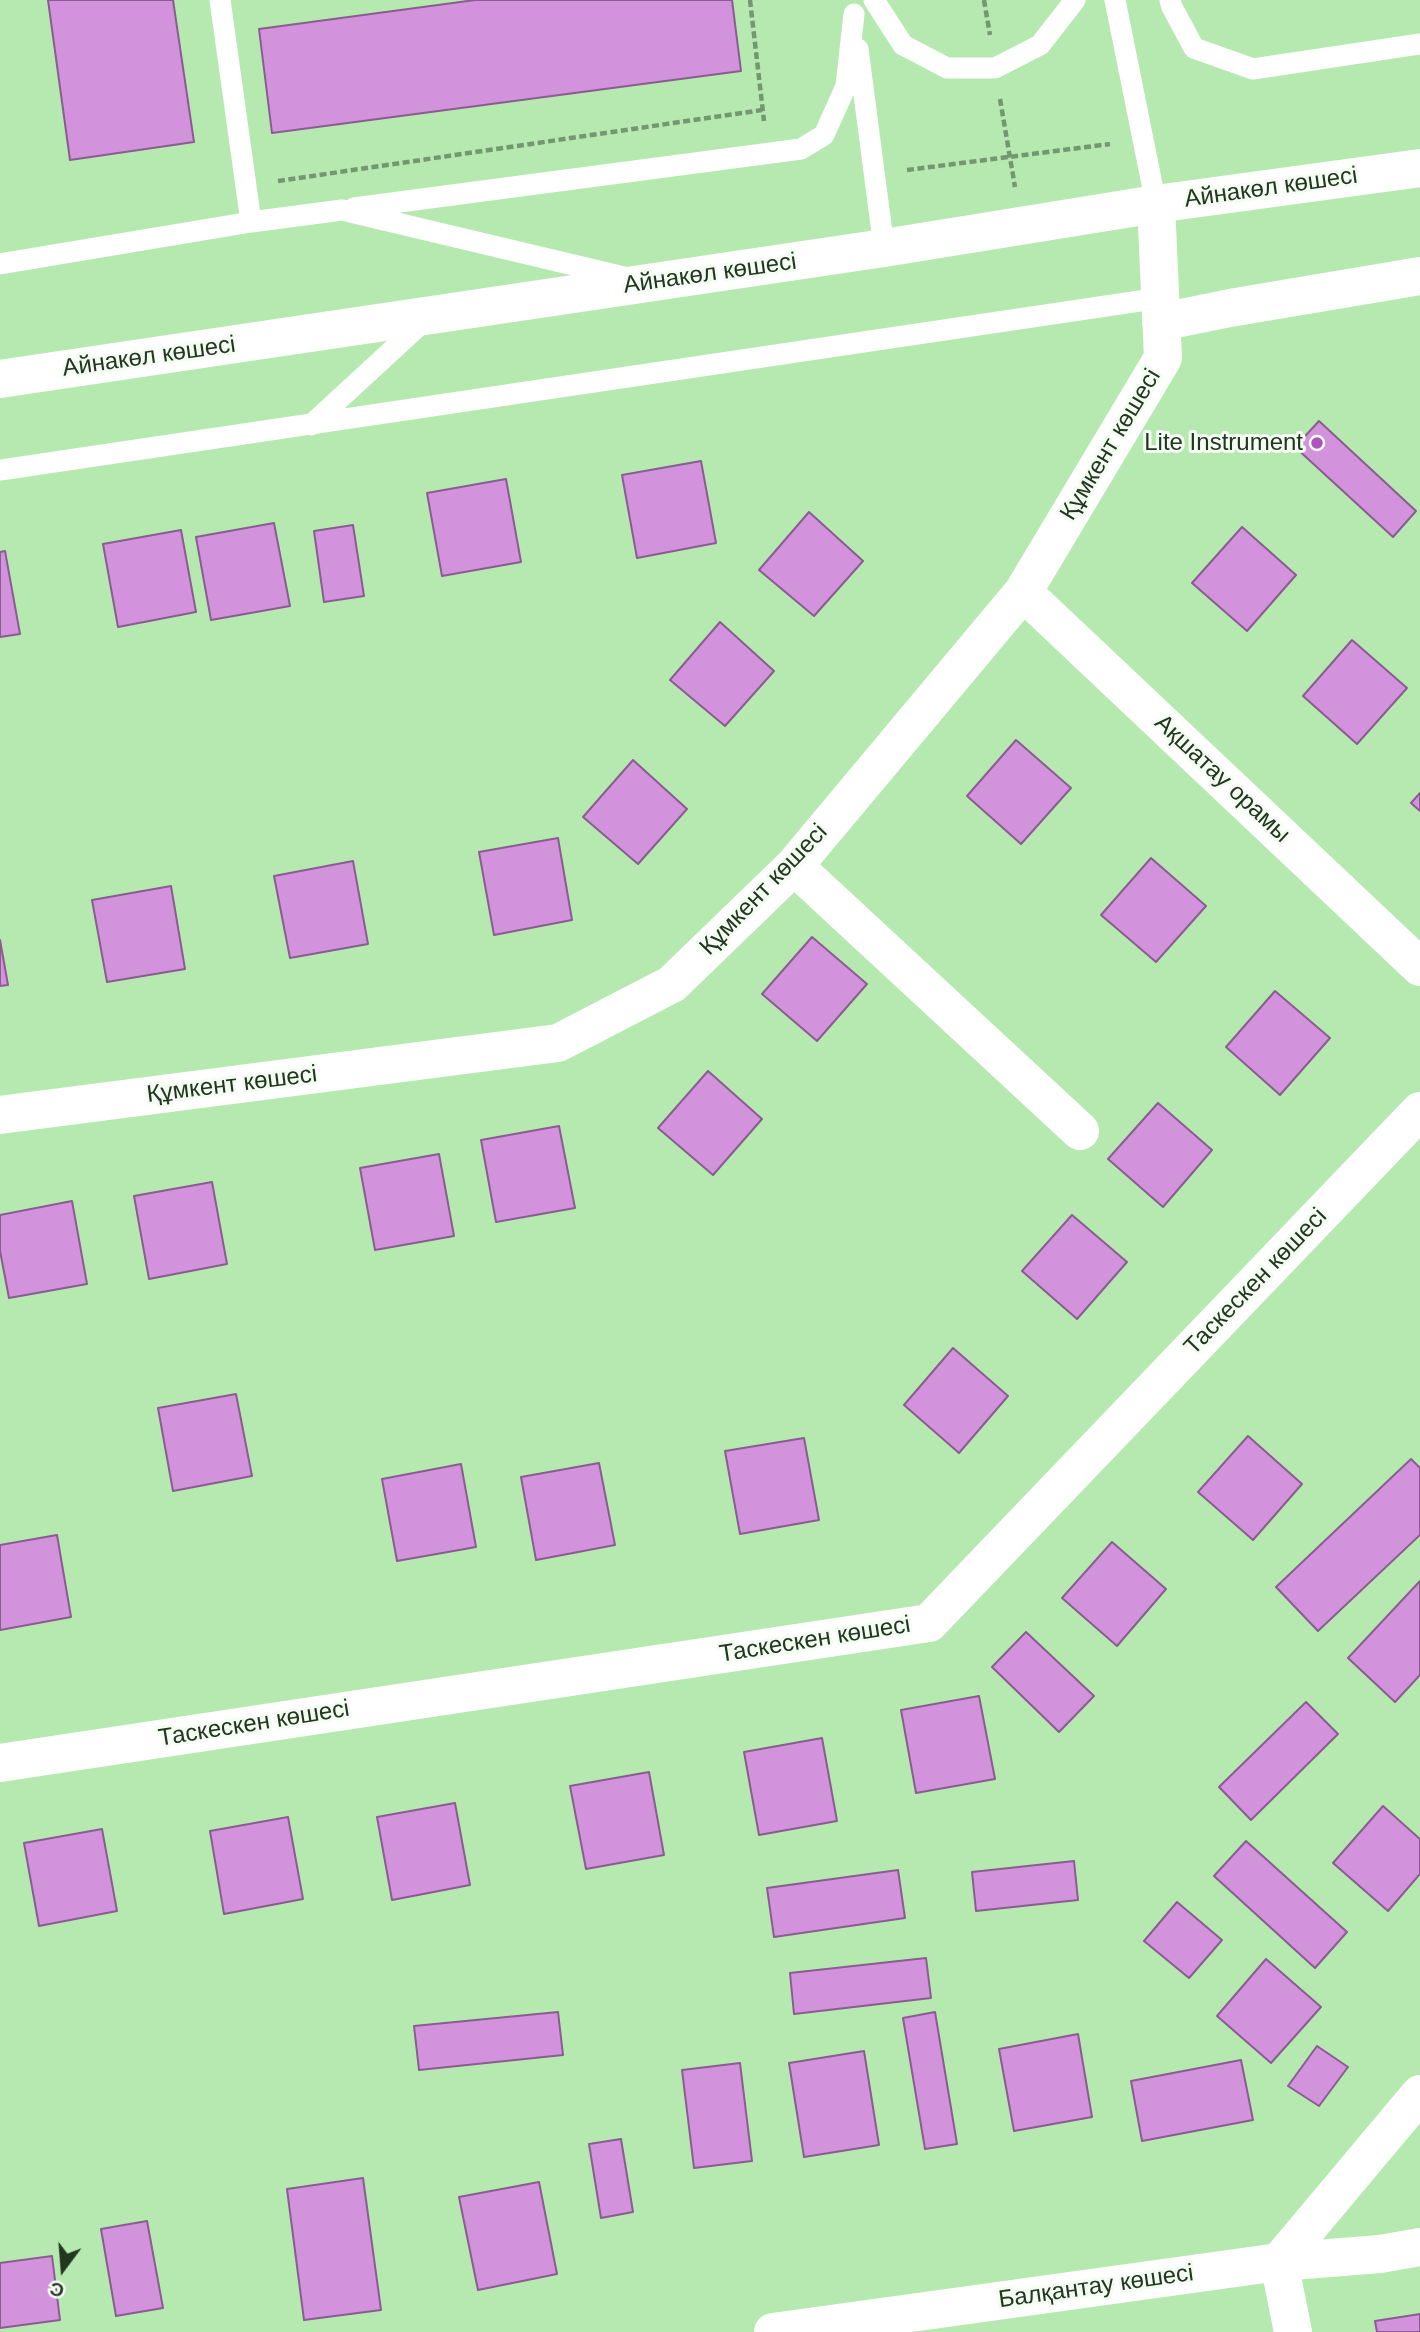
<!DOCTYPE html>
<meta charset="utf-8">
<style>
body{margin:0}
#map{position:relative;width:1420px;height:2332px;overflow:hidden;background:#b6e9b0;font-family:Arial,sans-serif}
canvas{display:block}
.north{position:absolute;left:28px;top:2234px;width:70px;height:70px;-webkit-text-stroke:5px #f3fdf2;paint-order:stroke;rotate:196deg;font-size:19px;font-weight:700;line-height:28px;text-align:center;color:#223620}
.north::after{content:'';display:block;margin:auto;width:24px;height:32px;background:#223620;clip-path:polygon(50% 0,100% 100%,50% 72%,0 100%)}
</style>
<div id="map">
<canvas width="1420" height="2332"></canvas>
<div class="north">С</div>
</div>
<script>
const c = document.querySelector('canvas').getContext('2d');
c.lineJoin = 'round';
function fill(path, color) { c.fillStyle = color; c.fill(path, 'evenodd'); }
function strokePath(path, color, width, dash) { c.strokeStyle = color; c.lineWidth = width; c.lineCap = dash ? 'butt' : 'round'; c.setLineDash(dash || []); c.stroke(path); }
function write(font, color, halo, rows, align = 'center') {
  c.font = font + ' Arial,sans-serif'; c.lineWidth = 6; c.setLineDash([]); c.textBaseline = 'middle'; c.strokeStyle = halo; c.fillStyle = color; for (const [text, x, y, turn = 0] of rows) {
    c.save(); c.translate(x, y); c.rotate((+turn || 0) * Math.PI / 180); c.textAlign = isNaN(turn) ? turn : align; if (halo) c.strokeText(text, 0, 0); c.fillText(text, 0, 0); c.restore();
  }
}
const building = new Path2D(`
 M 48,0 L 173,0 L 194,142 L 70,160 Z
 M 475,0 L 732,0 L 741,71 L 272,133 L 259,29 Z
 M 1319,421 L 1416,511 L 1393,537 L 1295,447 Z
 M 701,461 L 716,543 L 637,558 L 622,475 Z
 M 506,479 L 521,562 L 442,576 L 427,493 Z
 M 809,512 L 863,561 L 814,616 L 759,570 Z
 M 274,523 L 290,606 L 211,620 L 196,537 Z
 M 353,525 L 364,596 L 324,602 L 314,531 Z
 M 1242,527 L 1296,575 L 1247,631 L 1192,583 Z
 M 181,530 L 196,612 L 118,627 L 103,544 Z
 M 5,551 L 20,634 L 0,637 L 0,552 Z
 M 720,622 L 774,671 L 725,726 L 670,680 Z
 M 1352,640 L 1407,688 L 1357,744 L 1303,696 Z
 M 1016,740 L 1071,788 L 1021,844 L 967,796 Z
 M 633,760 L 687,809 L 638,864 L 583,817 Z
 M 1420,793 L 1420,811 L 1411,803 Z
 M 558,838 L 572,920 L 494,935 L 479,852 Z
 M 1151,858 L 1206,906 L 1156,962 L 1101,915 Z
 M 353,861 L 368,944 L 290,958 L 274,876 Z
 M 171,886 L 185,969 L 107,982 L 92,900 Z
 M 812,937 L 867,984 L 817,1041 L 762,994 Z
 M 0,940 L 8,985 L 0,986 Z
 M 1275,991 L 1330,1038 L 1280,1095 L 1226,1047 Z
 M 708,1071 L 762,1119 L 713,1175 L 658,1128 Z
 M 1158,1103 L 1212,1150 L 1163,1207 L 1108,1159 Z
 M 559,1126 L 575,1208 L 496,1222 L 481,1140 Z
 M 439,1154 L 454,1236 L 375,1250 L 360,1168 Z
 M 212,1182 L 227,1264 L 149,1279 L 134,1196 Z
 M 72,1201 L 87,1284 L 9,1298 L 0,1251 L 0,1215 Z
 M 1072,1215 L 1127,1262 L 1077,1319 L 1022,1271 Z
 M 953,1348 L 1008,1396 L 959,1453 L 904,1405 Z
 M 236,1394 L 252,1476 L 173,1491 L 158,1408 Z
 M 1248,1436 L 1302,1484 L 1253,1540 L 1198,1492 Z
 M 804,1438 L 819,1520 L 740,1534 L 725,1451 Z
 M 1411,1459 L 1420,1468 L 1420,1535 L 1318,1631 L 1276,1587 Z
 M 599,1463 L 615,1545 L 536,1560 L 521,1477 Z
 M 461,1464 L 476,1547 L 397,1561 L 382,1479 Z
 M 57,1535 L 71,1617 L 0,1630 L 0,1545 Z
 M 1112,1542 L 1166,1589 L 1117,1646 L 1062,1598 Z
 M 1420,1581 L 1420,1675 L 1395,1702 L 1348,1658 Z
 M 1026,1632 L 1094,1696 L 1059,1732 L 992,1667 Z
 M 979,1696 L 995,1779 L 916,1793 L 901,1710 Z
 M 1306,1702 L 1338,1734 L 1251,1820 L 1219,1787 Z
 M 822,1738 L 837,1821 L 759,1835 L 744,1752 Z
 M 649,1772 L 664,1855 L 586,1869 L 570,1786 Z
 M 455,1803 L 470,1885 L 392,1900 L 377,1817 Z
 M 1383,1806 L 1420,1839 L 1420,1874 L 1388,1911 L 1333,1863 Z
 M 288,1817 L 303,1899 L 224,1914 L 210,1831 Z
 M 102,1829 L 117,1911 L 39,1926 L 24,1843 Z
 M 1246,1841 L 1347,1932 L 1315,1968 L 1214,1876 Z
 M 1074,1861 L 1078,1900 L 976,1911 L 972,1872 Z
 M 898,1870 L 905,1918 L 774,1937 L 767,1888 Z
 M 1177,1902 L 1222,1940 L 1189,1978 L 1144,1941 Z
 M 926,1958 L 931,1998 L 794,2014 L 790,1973 Z
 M 1266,1959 L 1321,2007 L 1271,2063 L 1217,2016 Z
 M 558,2012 L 563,2055 L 419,2070 L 414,2026 Z
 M 935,2012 L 957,2144 L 925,2149 L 903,2018 Z
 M 1078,2034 L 1092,2117 L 1014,2131 L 999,2049 Z
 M 1317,2046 L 1348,2067 L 1319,2106 L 1288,2086 Z
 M 864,2051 L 879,2145 L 804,2157 L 789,2063 Z
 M 1241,2060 L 1253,2120 L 1142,2141 L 1131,2081 Z
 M 740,2063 L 752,2161 L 694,2168 L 682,2070 Z
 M 621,2139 L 633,2212 L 601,2218 L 589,2144 Z
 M 363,2178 L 381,2310 L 304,2320 L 287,2189 Z
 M 539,2182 L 557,2274 L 478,2290 L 459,2197 Z
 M 147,2221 L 163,2308 L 116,2316 L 101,2229 Z
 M 52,2256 L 60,2320 L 0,2328 L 0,2263 Z
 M 1420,2314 L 1420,2332 L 1377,2332 L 1375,2321 Z`);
const path = new Path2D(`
 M 750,0 L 764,121
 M 984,0 L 990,35
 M 1000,99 L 1015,187
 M 907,170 L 1110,144
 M 278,181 L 762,110`);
const service = new Path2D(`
 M 220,0 L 251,222
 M 874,0 L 903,45 L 947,68 L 995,68 L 1040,45 L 1075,0
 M 1115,0 L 1156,204
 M 1170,0 L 1172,7 L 1194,48 L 1253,69 L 1420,44
 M 858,49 L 884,248
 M 354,208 L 801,149 L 824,135 L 846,86 L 854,14
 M 0,264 L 251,222 L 342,210 L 624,277
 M 311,425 L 425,320
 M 0,470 L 1160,298`);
const minor = new Path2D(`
 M 1161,322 L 1230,308 L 1420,276
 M 1023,592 L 1420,967
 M 794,866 L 1080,1131
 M 0,1115 L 558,1043 L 672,984 L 794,866 L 1023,592 L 1163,358 L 1156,204
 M 0,1763 L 929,1623 L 1420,1111
 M 1293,2332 L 1279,2262 L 1420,2094`);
const tertiary = new Path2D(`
 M 773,2332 L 1279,2262 L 1380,2254 L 1420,2247`);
const secondary = new Path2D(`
 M 0,379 L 884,248 L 1156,204 L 1420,168`);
const markers = [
 [1317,443,7,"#ae52bd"]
];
const streetNames = [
 ["Айнакөл көшесі",1271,188,-8],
 ["Айнакөл көшесі",710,274,-8],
 ["Айнакөл көшесі",149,357,-8],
 ["Құмкент көшесі",1111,445,-59],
 ["Ақшатау орамы",1222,779,43],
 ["Құмкент көшесі",764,890,-46],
 ["Құмкент көшесі",232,1085,-7],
 ["Таскескен көшесі",1256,1282,-46],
 ["Таскескен көшесі",815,1640,-9],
 ["Таскескен көшесі",254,1724,-9],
 ["Балқантау көшесі",1096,2287,-8]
];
const poiNames = [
 ["Lite Instrument",1303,443]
];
fill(building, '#d293dc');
strokePath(building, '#895d90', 2);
strokePath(path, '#73986f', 4.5, [7, 3.5]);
strokePath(service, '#fff', 21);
strokePath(minor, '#fff', 38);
strokePath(tertiary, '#fff', 38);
strokePath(secondary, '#fff', 38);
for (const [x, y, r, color] of markers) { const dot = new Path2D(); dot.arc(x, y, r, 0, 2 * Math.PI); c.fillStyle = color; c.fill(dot); strokePath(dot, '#f3fdf2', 2.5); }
write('24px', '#223620', '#f3fdf2', streetNames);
write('24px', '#223620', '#f3fdf2', poiNames, 'right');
</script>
